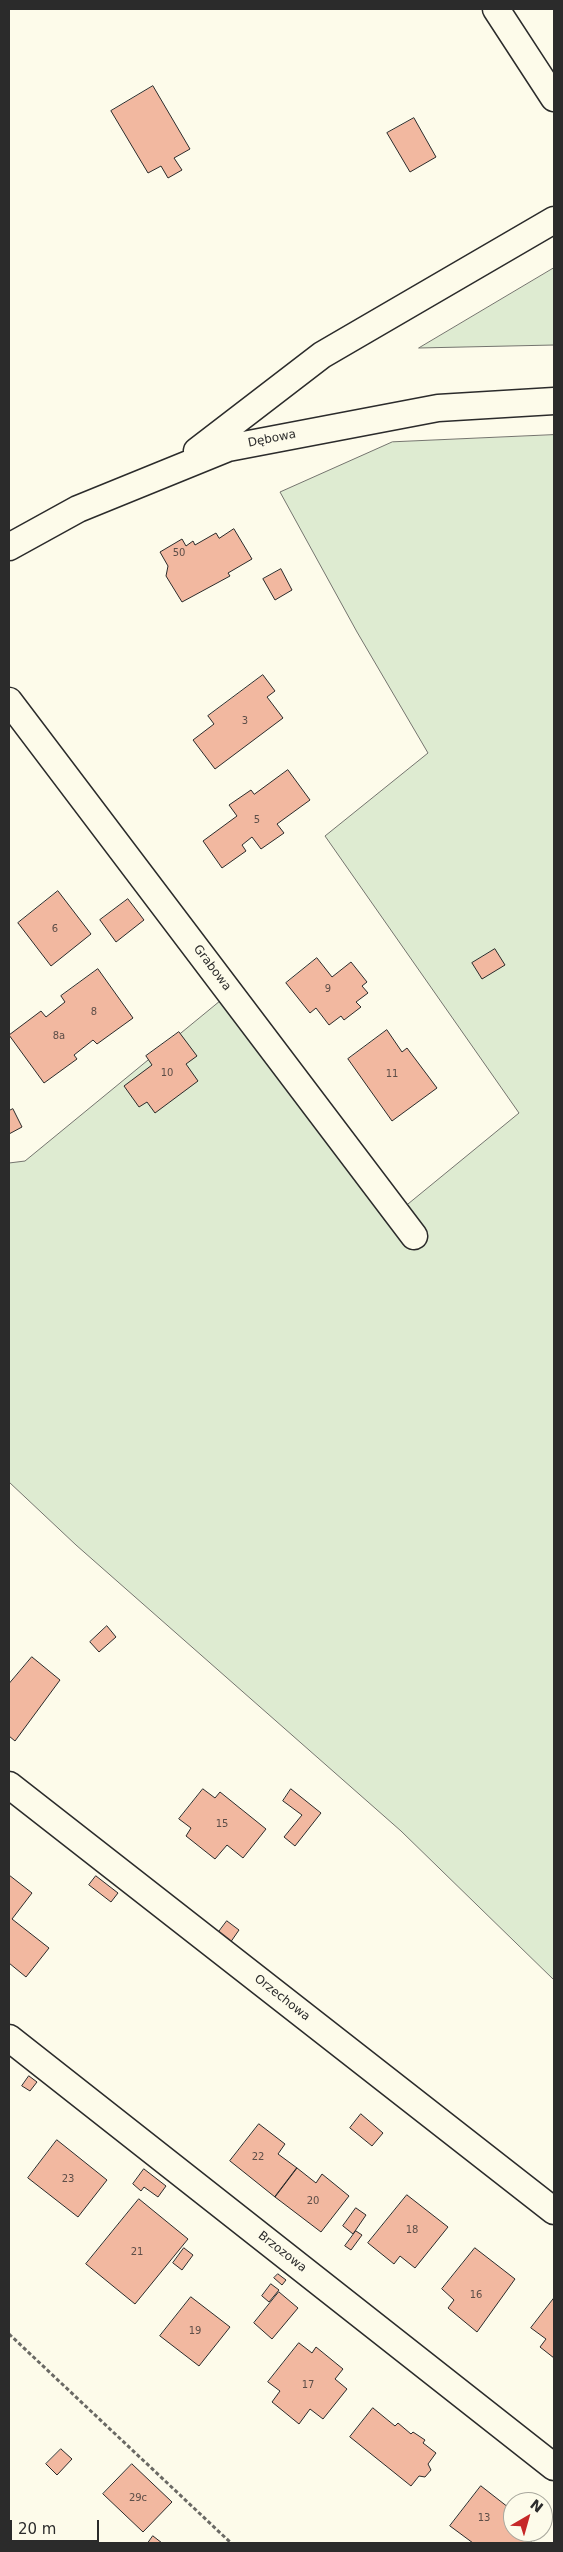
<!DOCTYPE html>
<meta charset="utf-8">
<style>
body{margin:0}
#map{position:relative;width:563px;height:2552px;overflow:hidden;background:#fdfbea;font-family:"DejaVu Sans",sans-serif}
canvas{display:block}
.frame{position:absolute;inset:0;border:10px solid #2b2b2b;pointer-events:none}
.north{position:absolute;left:503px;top:2492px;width:50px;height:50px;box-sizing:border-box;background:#fdfbea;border:1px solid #a9a89e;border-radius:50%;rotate:38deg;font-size:14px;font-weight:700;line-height:20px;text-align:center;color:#2b2b2b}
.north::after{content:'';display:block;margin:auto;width:18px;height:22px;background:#c62828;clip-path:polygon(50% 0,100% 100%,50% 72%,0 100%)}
.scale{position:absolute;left:10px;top:2520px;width:89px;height:22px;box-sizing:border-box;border:2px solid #2b2b2b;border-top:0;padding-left:6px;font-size:15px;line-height:18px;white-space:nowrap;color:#2b2b2b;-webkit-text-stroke:4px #fdfbea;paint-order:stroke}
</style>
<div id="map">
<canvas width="563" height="2552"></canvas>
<div class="frame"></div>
<div class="north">N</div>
<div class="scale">20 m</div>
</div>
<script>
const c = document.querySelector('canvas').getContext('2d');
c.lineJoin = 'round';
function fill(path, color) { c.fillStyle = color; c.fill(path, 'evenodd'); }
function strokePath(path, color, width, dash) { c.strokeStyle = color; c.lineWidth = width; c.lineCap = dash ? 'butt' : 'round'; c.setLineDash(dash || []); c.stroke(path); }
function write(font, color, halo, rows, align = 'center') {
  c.font = font + ' "DejaVu Sans",sans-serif'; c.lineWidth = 4; c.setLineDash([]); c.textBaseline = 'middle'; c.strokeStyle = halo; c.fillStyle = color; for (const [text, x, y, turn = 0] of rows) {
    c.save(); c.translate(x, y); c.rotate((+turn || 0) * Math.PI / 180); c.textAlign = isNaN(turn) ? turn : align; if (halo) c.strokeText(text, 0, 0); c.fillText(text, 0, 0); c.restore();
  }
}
const green = new Path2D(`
 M 554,268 L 554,345 L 419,348 Z
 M 554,435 L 554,1980 L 401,1831 L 76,1545 L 9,1482 L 9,1163 L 25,1161 L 226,996 L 386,1222 L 519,1113 L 325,836 L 428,753 L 357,632 L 280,492 L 392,442 Z`);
const building = new Path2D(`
 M 153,86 L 190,149 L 174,158 L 182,170 L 168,178 L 161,166 L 148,173 L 111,111 Z
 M 414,118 L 436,157 L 410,172 L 387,133 Z
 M 234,529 L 252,559 L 228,573 L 230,576 L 182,602 L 166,576 L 168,566 L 160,552 L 182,539 L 186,546 L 193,541 L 195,545 L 216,533 L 219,538 Z
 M 281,569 L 292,590 L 275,600 L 263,579 Z
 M 263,675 L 275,691 L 267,697 L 283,718 L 215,769 L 193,740 L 214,724 L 208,716 Z
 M 288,770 L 310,800 L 277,824 L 284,833 L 261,849 L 252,837 L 242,845 L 246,851 L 222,868 L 203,841 L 237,816 L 229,805 L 251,790 L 254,794 Z
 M 58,891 L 91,934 L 51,966 L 18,923 Z
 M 128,899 L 144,920 L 116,942 L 100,920 Z
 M 495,949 L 505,965 L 482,979 L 472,963 Z
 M 317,958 L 332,977 L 351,962 L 367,982 L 362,986 L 368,993 L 356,1002 L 361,1007 L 344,1020 L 341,1016 L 329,1025 L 316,1008 L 310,1013 L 286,983 Z
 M 98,969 L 133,1018 L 97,1044 L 93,1040 L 74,1055 L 77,1059 L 44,1083 L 9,1035 L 41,1011 L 46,1017 L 65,1002 L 61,996 Z
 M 387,1030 L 402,1052 L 407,1048 L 437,1088 L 392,1121 L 348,1059 Z
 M 179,1032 L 197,1056 L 186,1064 L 198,1081 L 155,1113 L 147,1102 L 139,1107 L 124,1086 L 152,1065 L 146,1056 Z
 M 13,1109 L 22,1127 L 9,1134 L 9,1111 Z
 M 107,1626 L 116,1637 L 99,1652 L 90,1642 Z
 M 32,1657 L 60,1680 L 15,1741 L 9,1736 L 9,1684 Z
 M 203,1789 L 215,1798 L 220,1792 L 266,1829 L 243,1858 L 227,1845 L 215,1859 L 186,1836 L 191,1828 L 179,1819 Z
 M 291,1789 L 321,1813 L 295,1846 L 284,1837 L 302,1815 L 283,1801 Z
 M 9,1875 L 32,1893 L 12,1919 L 49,1948 L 26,1977 L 9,1963 Z
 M 96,1876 L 118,1893 L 111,1902 L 89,1885 Z
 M 227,1921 L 239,1930 L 230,1943 L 218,1933 Z
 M 29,2076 L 37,2082 L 30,2091 L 22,2086 Z
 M 361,2114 L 383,2133 L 372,2146 L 350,2128 Z
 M 259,2124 L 285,2144 L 278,2154 L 297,2168 L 275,2197 L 230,2161 Z
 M 57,2140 L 107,2180 L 78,2217 L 28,2178 Z
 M 297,2168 L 316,2183 L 322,2174 L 349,2196 L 321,2232 L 275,2197 Z
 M 144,2169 L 166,2186 L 158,2197 L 144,2187 L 141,2191 L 133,2184 Z
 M 407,2195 L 448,2227 L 415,2268 L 400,2256 L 394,2264 L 368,2243 Z
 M 139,2199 L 188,2239 L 135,2304 L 86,2264 Z
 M 356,2208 L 366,2215 L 353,2234 L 343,2226 Z
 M 356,2231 L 362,2235 L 351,2250 L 345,2246 Z
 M 184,2248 L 193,2255 L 182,2270 L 173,2263 Z
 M 475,2248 L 515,2279 L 477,2332 L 448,2308 L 454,2300 L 442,2289 Z
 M 278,2274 L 286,2280 L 282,2285 L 274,2278 Z
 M 271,2284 L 279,2290 L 269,2302 L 262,2296 Z
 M 279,2292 L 298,2308 L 272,2339 L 254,2323 Z
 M 191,2297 L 230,2327 L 199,2366 L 160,2336 Z
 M 554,2298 L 554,2358 L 540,2347 L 546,2339 L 531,2328 Z
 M 299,2343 L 312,2353 L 316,2347 L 343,2369 L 335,2379 L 347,2389 L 323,2419 L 310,2409 L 299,2424 L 272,2402 L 280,2391 L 268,2382 Z
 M 373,2408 L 395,2426 L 398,2423 L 411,2434 L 413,2432 L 425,2440 L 423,2443 L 436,2453 L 428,2464 L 431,2470 L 425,2477 L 419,2476 L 411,2486 L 350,2437 Z
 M 61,2449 L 72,2459 L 57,2475 L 46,2464 Z
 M 132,2464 L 172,2502 L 143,2532 L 103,2494 Z
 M 481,2486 L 513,2511 L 513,2532 L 538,2532 L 530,2543 L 473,2543 L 450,2526 Z
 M 153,2536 L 162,2543 L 148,2543 Z`);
const path = new Path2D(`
 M 9,2334 L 231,2543`);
const minor = new Path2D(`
 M 496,9 L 554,98
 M 197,451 L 322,355 L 554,220
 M 9,547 L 78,509 L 228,448 L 438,408 L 554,401
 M 9,701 L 414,1236
 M 9,1785 L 554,2211
 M 9,2038 L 554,2467`);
const numberNames = [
 ["50",179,553],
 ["3",245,721],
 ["5",257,820],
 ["6",55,929],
 ["9",328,989],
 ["8",94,1012],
 ["8a",59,1036],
 ["10",167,1073],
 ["11",392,1074],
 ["15",222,1824],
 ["22",258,2157],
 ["23",68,2179],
 ["20",313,2201],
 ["18",412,2230],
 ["21",137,2252],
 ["16",476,2295],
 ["19",195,2331],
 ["17",308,2385],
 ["29c",138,2498],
 ["13",484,2518]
];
const streetNames = [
 ["Dębowa",272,439,-11],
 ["Grabowa",212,968,53],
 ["Orzechowa",282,1998,38],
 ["Brzozowa",282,2252,38]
];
fill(green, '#deebd1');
strokePath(green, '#74746e', 1);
fill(building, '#f2b8a0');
strokePath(building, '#2b2b2b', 1);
strokePath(minor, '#2b2b2b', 29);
strokePath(path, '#6a6964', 3, [4, 2.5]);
strokePath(minor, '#fdfbea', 26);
write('10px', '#5d4e48', null, numberNames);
write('12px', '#2b2b2b', '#fdfbea', streetNames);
</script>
